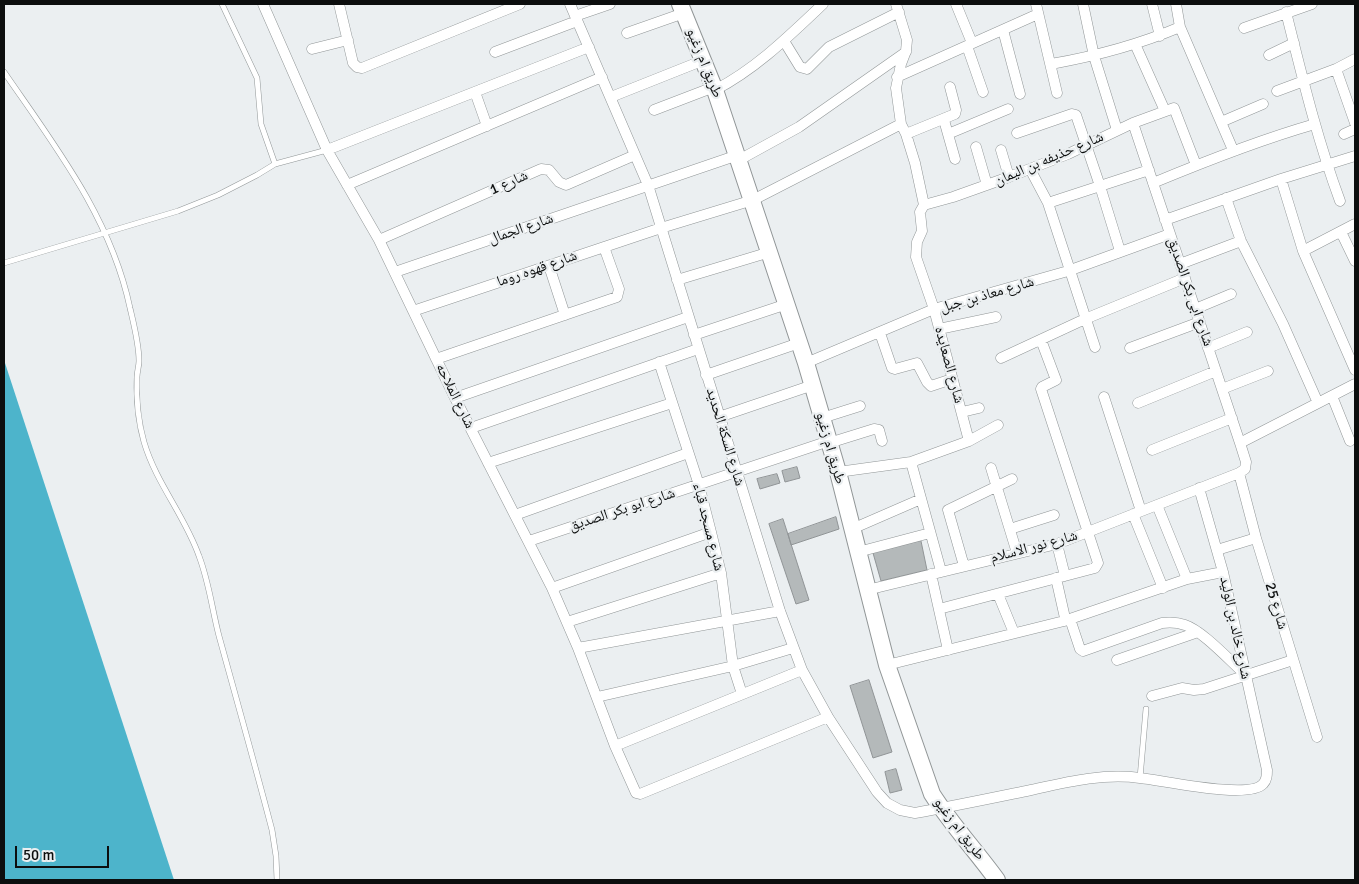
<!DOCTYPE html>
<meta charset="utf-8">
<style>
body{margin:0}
#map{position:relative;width:1359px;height:884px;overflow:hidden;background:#ebeff1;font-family:Signika,sans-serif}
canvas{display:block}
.frame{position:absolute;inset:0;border:5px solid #0c0e0e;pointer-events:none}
.scale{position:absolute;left:15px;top:846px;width:94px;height:22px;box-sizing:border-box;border:2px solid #0c0e0e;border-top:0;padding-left:6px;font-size:15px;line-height:18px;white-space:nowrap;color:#0c0e0e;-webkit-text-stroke:4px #ebeff1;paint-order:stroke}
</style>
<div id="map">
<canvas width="1359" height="884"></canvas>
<div class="frame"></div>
<div class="scale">50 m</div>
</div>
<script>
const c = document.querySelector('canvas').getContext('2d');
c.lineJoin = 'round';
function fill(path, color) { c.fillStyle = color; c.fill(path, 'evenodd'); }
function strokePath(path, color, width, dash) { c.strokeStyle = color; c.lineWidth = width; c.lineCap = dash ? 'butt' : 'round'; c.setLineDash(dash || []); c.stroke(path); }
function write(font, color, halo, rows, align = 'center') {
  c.font = font + ' Signika,"Noto Naskh Arabic",sans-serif'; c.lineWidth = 4.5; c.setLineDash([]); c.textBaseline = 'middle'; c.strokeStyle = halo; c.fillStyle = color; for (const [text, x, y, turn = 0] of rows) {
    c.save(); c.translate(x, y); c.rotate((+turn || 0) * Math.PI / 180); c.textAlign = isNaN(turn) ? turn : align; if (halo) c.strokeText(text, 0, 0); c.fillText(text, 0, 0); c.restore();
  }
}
const water = new Path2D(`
 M 4,360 L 174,880 L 4,880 Z`);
const building = new Path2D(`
 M 797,467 L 800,478 L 785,482 L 782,471 Z
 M 777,474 L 780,483 L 760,489 L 757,479 Z
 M 836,517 L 839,529 L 791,545 L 788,534 Z
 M 783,519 L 809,600 L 796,604 L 769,524 Z
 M 921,541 L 927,570 L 881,581 L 873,553 Z
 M 869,680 L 892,752 L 873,758 L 850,686 Z
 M 896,769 L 902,790 L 890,793 L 885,772 Z`);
const lane = new Path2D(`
 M 222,4 L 257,78 L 261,124 L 275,164
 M 4,72 C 55,146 111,218 130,308 C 134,325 139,344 139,361 C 139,366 137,372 137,377 C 136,399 138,421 144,442 C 156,483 185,516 199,556 C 209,582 212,609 219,636 C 237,701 255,765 272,830 L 276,856 L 277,880
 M 4,263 L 178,211 L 218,195 L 257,175 L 275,164 L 327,150
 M 1140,778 L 1146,709`);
const street = new Path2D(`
 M 263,4 L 327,150 L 379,240 L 455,398 L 552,588 L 578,648 L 615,746 L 636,793 L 640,794 L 828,717
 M 339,4 L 353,63 L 357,67 L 362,68 L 520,4
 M 570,4 L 648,185 L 780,611 L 802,670 L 828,717 L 877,792 L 887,803 L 900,810 L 915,813 C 954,806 992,798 1031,790 C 1067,782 1103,773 1140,778 C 1162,780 1249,800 1263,784 C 1267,780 1267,775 1267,770 L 1223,572 L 1199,488
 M 896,4 L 907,40 L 906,51 L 901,64 L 896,88 L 901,124 L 906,134 L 915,163 L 924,205
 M 956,4 L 972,43
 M 1036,4 L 1057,93
 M 1083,4 L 1094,56 L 1117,130
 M 1152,4 L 1160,36
 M 1176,4 L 1180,27 L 1233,150
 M 1286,12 C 1302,76 1317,139 1340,201
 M 575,16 L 610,4
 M 1244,28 L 1312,4
 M 1003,30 L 1020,94
 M 627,33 L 684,13
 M 784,41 L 800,67 L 807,69 L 829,47 L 899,12
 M 1135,44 L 1165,111
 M 967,46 L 983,92
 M 312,49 L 348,40
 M 495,52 L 577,21
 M 1269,55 L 1294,43
 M 1051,64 C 1096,56 1138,45 1180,27
 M 1336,69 L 1355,123
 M 897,77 L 1038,14
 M 715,90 C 757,68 789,36 823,4
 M 1277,91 L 1336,69 L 1355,59
 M 475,92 L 487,126
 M 611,97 L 704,60
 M 654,110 L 714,87
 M 944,120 L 955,159
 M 1221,122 L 1263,104
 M 1017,133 L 1072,114 L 1076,115 L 1100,186 L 1120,251
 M 906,134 L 955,114 L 956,110 L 950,87
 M 948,134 L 1008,109
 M 1344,134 L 1355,129
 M 976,147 L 987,185
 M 327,150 L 589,47
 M 1001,150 L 1009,177
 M 739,160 L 799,127 L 906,52
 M 1030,169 L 1048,203 L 1095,347
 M 1281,179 L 1303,251 L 1355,370
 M 1153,183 C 1206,161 1259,140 1315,124
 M 347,185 L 602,77
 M 1226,198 L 1241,241 L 1283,324 L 1318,403
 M 1048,203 L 1149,170
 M 924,205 L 953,197 L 1009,177 L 1068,154 L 1133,123 L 1174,108 L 1196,165
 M 924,205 L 920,212 L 922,231 L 917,242 L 916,257 L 934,309 L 969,441
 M 1165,220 L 1281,179 L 1355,156
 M 1341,232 L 1355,261
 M 379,240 L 541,169 L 549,170 L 559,182 L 566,185 L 635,155
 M 1303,251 L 1355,224
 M 1180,264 L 1241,241
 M 549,266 L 565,315
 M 395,272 L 738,155
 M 677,280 L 770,252
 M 1195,309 L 1231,294
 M 413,311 L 661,228 L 753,200 L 901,124
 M 939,329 L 996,317
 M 880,333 L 892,368 L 895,369 L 917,363 L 927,382 L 931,386 L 952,379
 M 694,335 L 787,304
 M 1130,348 L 1200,322
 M 1208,348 L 1247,332
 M 1001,358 L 1085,319 L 1185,278
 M 436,359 L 617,297 L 619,289 L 604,247
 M 659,362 L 699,485 L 711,532 L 721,573 L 733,666 L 742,694
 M 806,363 L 934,309 L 1068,271 L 1170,234
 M 706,375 L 799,343
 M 1222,389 L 1268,371
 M 1332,396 L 1350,441
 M 1104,397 L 1141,511
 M 455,398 L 688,317
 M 1138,403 L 1216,371
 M 962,412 L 979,408
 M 719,417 L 813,385
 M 822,418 L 860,406
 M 471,428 L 698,349
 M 829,443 L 874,429 L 879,430 L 882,441
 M 1240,443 L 1355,384
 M 1152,450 L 1232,418
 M 911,462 L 941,571
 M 488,463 L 672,403
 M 991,468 L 1017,553
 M 838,472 L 911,462 L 969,441 L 998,425
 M 1239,473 L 1256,538 L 1317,737
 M 1157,505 L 1187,579
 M 1133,514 L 1163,588
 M 515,515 L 688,453
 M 852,529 L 921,499
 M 1010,529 L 1054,515
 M 529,541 L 829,441
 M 1057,544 L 1065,576
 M 1217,550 L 1256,538
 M 858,552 L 930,533
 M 964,566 L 948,510 L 1012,479
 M 931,574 L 948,650
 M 552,588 L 711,532
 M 867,590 L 1057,544 L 1239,473 L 1245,469 L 1246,462 L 1240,443 L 1133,123
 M 998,594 L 1014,633
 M 939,609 L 1095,568 L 1098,563 L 1041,389 L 1042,387 L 1056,380 L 1041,340
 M 1070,619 L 1080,649 L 1083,651 L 1162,623 C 1170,622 1177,622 1185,625 C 1203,631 1231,662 1246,675
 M 1064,621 L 1187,579 L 1223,572
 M 567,622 L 721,573
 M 578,648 L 780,611
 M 1117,660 L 1198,632
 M 887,665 L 1064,621 L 1065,618 L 1056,578
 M 1152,696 L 1182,688 L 1194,690 L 1204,689 L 1293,660
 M 597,697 L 733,666 L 793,648
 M 615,746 L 802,670`);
const primary = new Path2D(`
 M 680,4 L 715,90 L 806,363 L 838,472 L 887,665 L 932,794 C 951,824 976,851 997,880`);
const streetNames = [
 ["طريق ام زغيو",704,63,68],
 ["شارع حذيفه بن اليمان",1049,159,-23],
 ["شارع 1",509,183,-24],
 ["شارع الجمال",521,229,-19],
 ["شارع قهوه روما",537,269,-19],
 ["شارع ابى بكر الصديق",1190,292,71],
 ["شارع معاذ بن جبل",987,295,-16],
 ["شارع الصعايده",949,365,75],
 ["شارع الملاحه",455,396,64],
 ["شارع السكة الحديد",725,437,73],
 ["طريق ام زغيو",830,448,74],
 ["شارع ابو بكر الصديق",622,510,-18],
 ["شارع مسجد قباء",708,527,76],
 ["شارع نور الاسلام",1034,547,-15],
 ["شارع 25",1276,606,73],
 ["شارع خالد بن الوليد",1235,628,78],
 ["طريق ام زغيو",959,829,53]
];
fill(water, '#4db4cb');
fill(building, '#b4b9ba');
strokePath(building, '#909496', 1);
strokePath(lane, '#919697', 6);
strokePath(street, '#919697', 11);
strokePath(primary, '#919697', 18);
strokePath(lane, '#fff', 5);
strokePath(street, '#fff', 10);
strokePath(primary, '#fff', 16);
write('15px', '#0c0e0e', '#ebeff1', streetNames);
</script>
